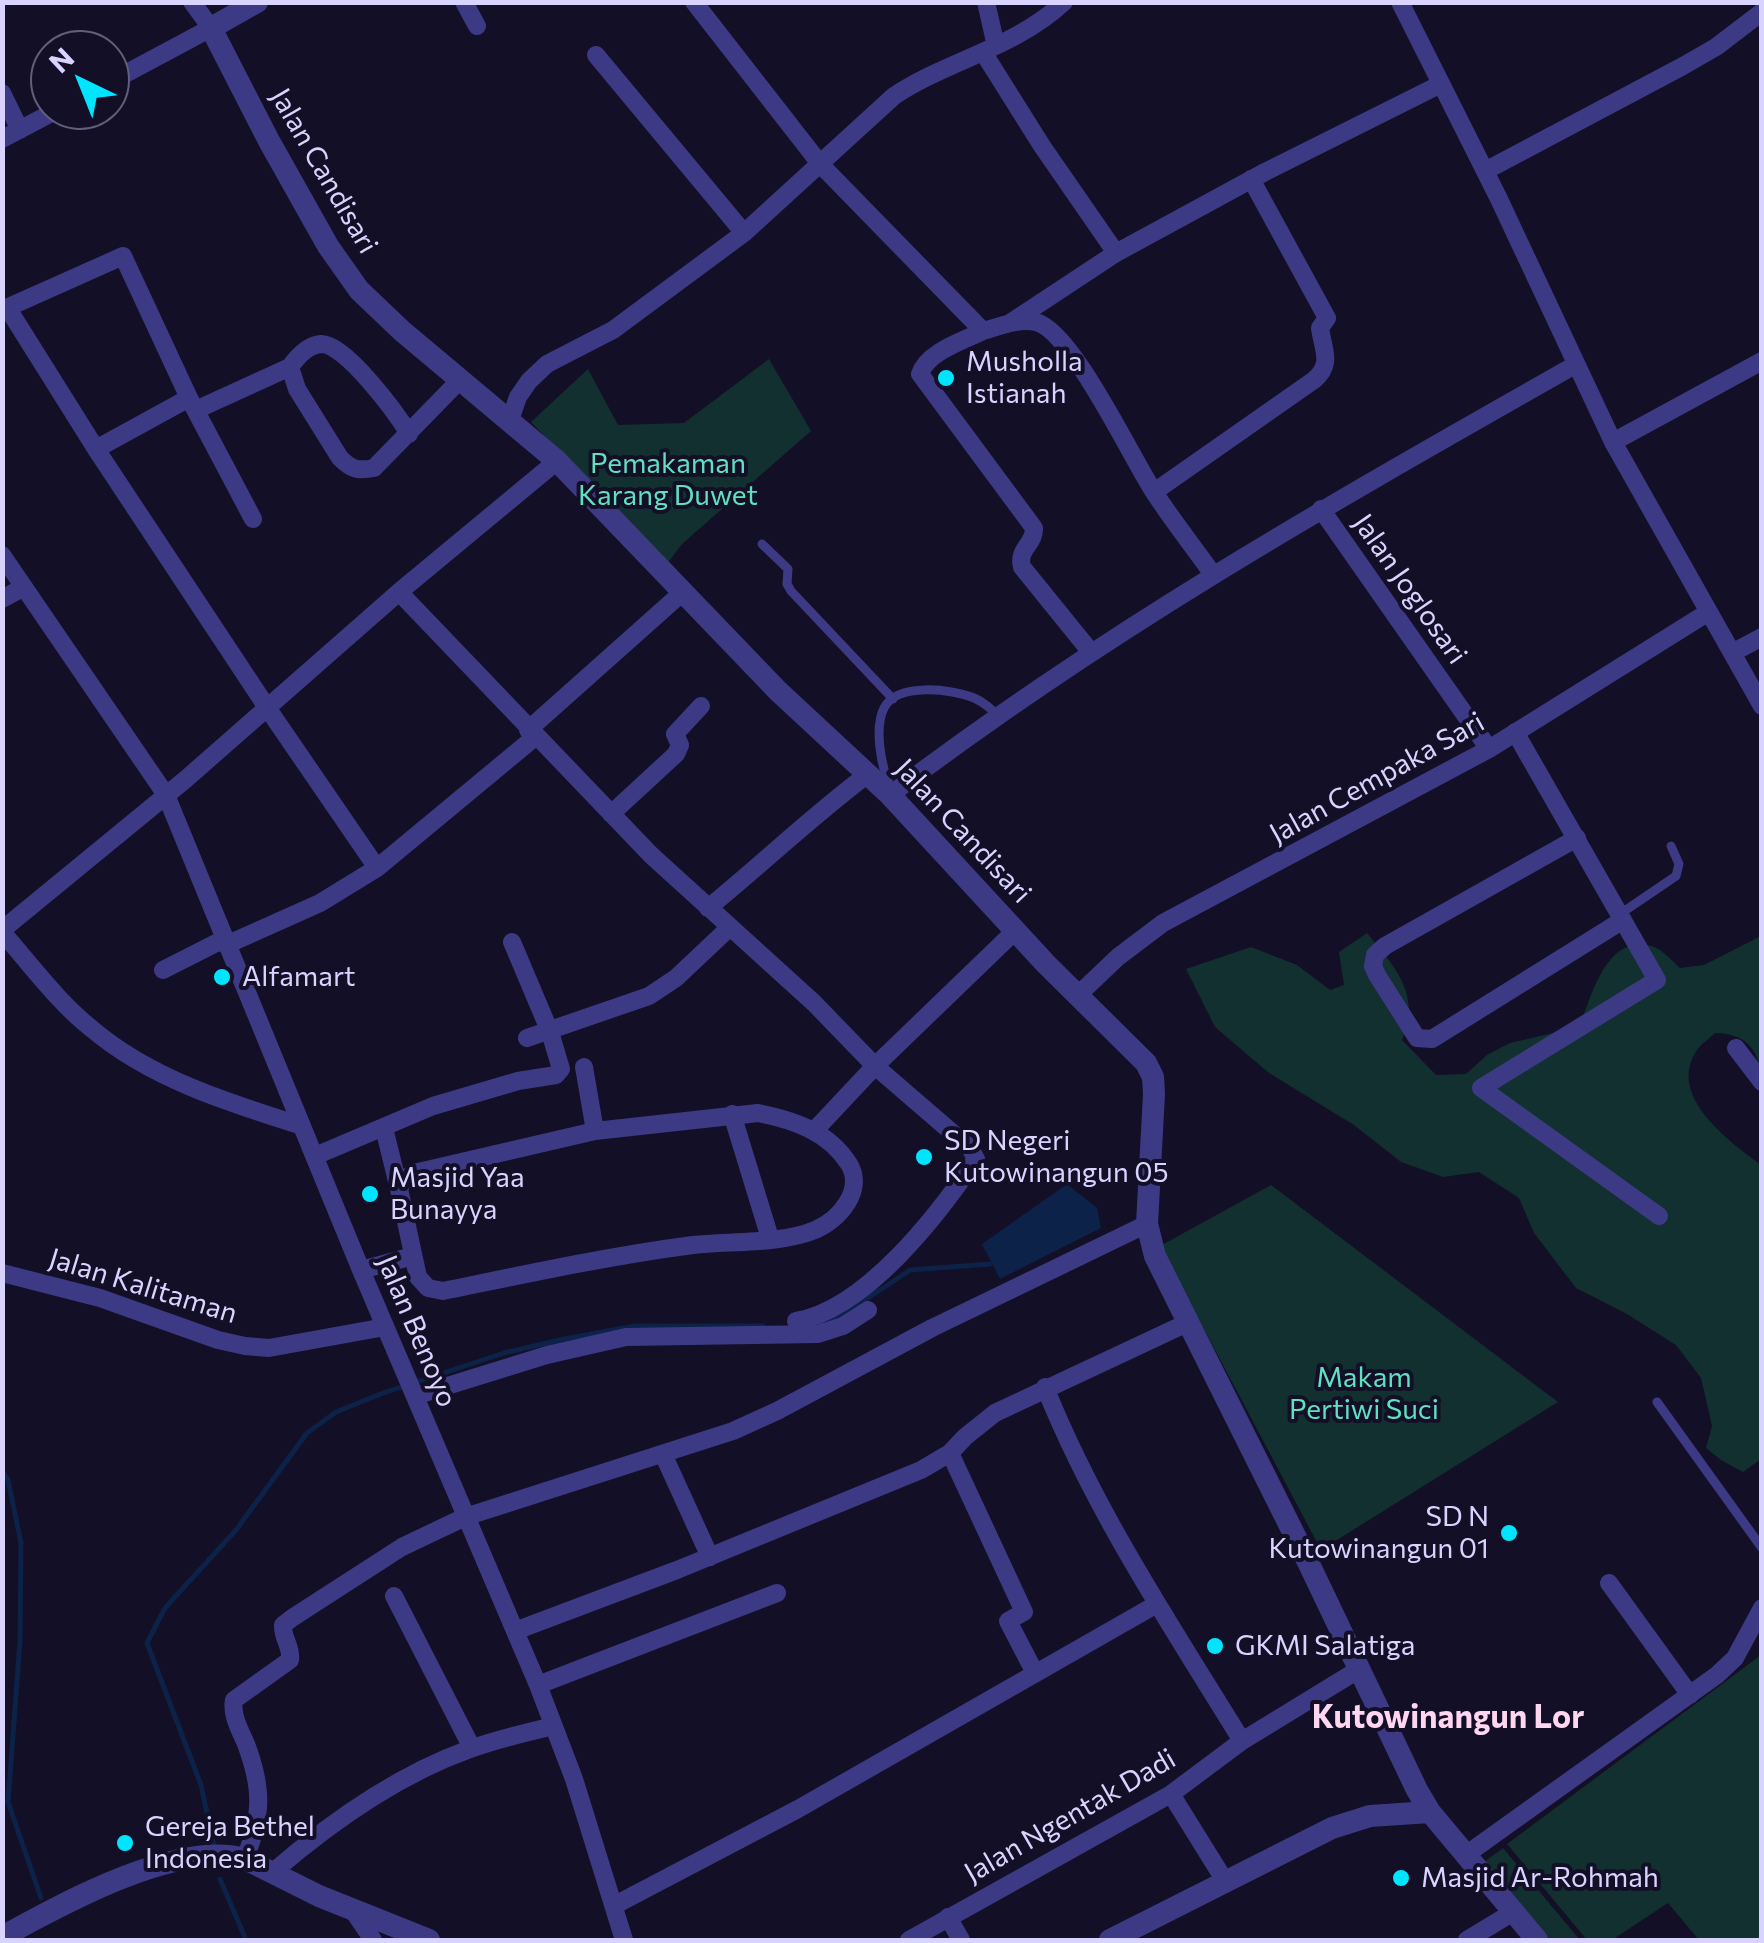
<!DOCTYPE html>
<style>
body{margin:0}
#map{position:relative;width:1764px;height:1943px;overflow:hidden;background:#130f26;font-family:Commissioner,sans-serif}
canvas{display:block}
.frame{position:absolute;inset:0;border:5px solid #d9d4ff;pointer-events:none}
.north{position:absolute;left:30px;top:30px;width:100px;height:100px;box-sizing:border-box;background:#130f26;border:2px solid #625e7d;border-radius:50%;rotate:317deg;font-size:28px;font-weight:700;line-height:40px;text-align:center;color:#d9d4ff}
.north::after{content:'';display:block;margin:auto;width:35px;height:45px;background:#00e5ff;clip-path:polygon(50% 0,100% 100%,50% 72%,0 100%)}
</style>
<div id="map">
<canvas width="1764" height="1943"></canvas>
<div class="frame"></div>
<div class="north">N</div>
</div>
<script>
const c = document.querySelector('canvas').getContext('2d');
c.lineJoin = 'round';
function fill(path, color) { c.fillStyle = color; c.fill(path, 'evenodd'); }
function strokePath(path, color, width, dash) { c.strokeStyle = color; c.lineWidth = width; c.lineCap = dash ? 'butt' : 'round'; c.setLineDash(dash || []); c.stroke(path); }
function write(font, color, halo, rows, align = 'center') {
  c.font = font + ' Commissioner,sans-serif'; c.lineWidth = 8; c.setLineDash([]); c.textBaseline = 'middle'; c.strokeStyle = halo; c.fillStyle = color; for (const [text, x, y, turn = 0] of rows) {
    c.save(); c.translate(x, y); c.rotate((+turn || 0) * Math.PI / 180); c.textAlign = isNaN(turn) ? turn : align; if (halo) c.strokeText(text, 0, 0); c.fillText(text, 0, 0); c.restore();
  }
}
const green = new Path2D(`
 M 769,359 L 811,431 L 682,544 L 667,564 L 531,422 L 588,369 L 618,425 L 684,423 Z
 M 1367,933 C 1395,967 1422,995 1402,1040 L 1436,1075 L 1466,1074 L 1487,1055 L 1510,1043 L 1579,1027 C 1592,997 1606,931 1654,947 C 1663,950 1673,962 1680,968 L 1704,965 L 1761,936 L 1761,1072 C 1756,1045 1743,1034 1715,1033 C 1710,1038 1701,1044 1697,1050 C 1666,1096 1729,1141 1761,1165 L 1761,1459 L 1743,1472 L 1721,1460 L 1706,1448 L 1712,1426 L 1701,1378 L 1676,1345 L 1627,1314 L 1576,1288 L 1534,1233 L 1519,1198 L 1479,1172 L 1443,1177 L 1401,1162 L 1354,1125 L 1269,1073 L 1215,1027 L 1186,969 L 1251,947 L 1297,965 L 1330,990 L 1344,985 L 1339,952 Z
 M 1271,1185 L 1558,1402 L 1321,1550 L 1160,1246 Z
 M 1761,1655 L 1761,1940 L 1699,1940 L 1668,1903 L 1612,1940 L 1587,1940 L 1507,1844 Z
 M 1503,1848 L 1580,1940 L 1540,1940 L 1480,1865 Z`);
const water = new Path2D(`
 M 1067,1184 L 1097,1208 L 1101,1228 L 1000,1279 L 982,1244 Z`);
const stream = new Path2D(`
 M 819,1323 L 838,1318 L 910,1270 L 990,1264
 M 2,1470 L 8,1480 L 21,1543 L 20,1641 L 8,1802 L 41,1898
 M 214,1846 L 201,1785 L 147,1643 L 165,1608 L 236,1530 L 307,1433 L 336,1412 L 383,1393 L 504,1353 L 564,1339 L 635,1326 L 763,1326
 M 220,1879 L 246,1940`);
const service = new Path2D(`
 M 762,544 L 788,569 L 787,584 L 791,591 L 893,699
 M 890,786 C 881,766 874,728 884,708 C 897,682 952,689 974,698 C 984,702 991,709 999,717
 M 1620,914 L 1676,876 L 1679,864 L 1671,846
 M 1657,1402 L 1762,1548`);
const minor = new Path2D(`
 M 464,2 L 477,26
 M 694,2 L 821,165 L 983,331 C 998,327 1019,318 1036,322 C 1072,331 1131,457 1154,492 C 1172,520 1193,546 1212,573
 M 986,2 L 996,46
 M 1400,2 L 1498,197 L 1613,442 L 1762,706
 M 983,52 L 1042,146 L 1116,253
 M 596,55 L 744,233
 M 110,82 L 211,28 L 192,2
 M 2,93 L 20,130
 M 2,139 L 57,110
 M 1485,171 L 1683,66 L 1716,47 L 1762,12
 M 7,307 L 96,449 L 189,398
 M 2,310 L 123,256 L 189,398 L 253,519
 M 1010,323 L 1116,253 L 1265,172 L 1441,84
 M 983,331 C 963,341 927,352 920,374 L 1034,528 C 1035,544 1017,549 1022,567 L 1090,651
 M 290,367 C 297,357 308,345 321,344 C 345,343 397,414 409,434
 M 198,409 L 290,367 L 297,389 L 340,458 C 352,470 358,471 374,468 L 460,380
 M 510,420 L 518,397 L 529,381 L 547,364 L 613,330 L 744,233 L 894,96 C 948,60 1015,48 1064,2
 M 1613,442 L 1762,361
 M 96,449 L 266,706 L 377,868
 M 1154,492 L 1314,380 C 1333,364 1323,350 1320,328 L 1327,318 L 1251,179
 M 1321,509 L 1489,749
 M 2,555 L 166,795 L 361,1270 L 538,1685 L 574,1779 L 624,1940
 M 399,592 L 651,855 L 814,1003 L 875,1066 L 814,1131
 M 2,599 L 24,587
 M 1732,653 L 1762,637
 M 528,730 L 684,591
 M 1515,732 L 1657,980 L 1481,1088 L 1659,1216
 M 890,795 C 1108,629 1337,500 1575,365
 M 611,814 L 676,754 L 680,745 L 675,734 L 701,706
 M 1577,838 L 1385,946 L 1375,955 L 1373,966 L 1377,975 L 1417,1038 L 1432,1039 L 1623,920
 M 708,908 C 762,864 812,816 868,774
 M 2,930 L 186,779 L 399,592 L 557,461
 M 2,932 C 31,965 58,1002 92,1029 C 151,1079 229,1103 302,1126
 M 226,945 L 320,903 L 377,868 L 535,737
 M 163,970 L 224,939
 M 1078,995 L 1118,957 L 1163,923 L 1489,749 L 1707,613
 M 527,1038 L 649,996 L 676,978 L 729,928
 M 1736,1048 L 1762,1082
 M 584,1067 L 595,1131
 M 758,1113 C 793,1120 828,1131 849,1164 C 865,1190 839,1220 815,1230 C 782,1244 729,1241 693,1245 C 609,1256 526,1274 443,1291 L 428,1288 L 418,1277 L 399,1189 L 404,1179 L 414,1173 L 595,1131 Z
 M 732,1114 L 770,1238
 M 384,1128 L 399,1189
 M 315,1156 L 433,1106 L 518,1081 L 556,1075 L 561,1069 L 550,1032 L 512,942
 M 361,1270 L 413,1256
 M 2,1273 L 100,1298 L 218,1340 L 245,1346 L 269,1348 L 385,1327
 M 796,1321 C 865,1310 938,1215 976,1159 L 970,1148 L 875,1066 L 1015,931
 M 1045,1387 C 1095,1512 1172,1627 1242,1741
 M 415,1396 L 547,1355 L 626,1337 L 818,1334 L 843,1326 L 868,1310
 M 950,1453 L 1024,1612 L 1008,1621 L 1035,1673
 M 663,1454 L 710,1557
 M 1609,1583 L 1690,1695
 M 394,1596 L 472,1748
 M 515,1631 L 677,1570 L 921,1470 L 950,1453 L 965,1437 L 995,1413 L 1187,1323
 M 538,1685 L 777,1593
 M 1171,1794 L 1225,1881
 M 1467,1854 L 1717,1675 L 1735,1658 L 1762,1608
 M 245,1859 C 262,1815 263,1789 246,1744 C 240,1730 231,1715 234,1700 L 290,1660 C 292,1647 282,1638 283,1625 L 292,1618 L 402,1547 L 465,1517 L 733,1431 L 777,1411 L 932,1328 L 1147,1224
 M 273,1872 C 332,1821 397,1775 470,1749 C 497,1739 525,1733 553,1726
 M 615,1905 L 798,1809 L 1157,1604
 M 354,1912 L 373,1940
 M 948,1917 L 961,1940
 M 909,1940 L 1171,1794 L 1242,1741 L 1358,1670
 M 1467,1940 L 1515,1911`);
const tertiary = new Path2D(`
 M 257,2 L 211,28 L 269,141 L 328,246 L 359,290 L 402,331 L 557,461 L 778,691 L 890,795 L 1046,964 L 1146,1063 L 1153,1077 L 1154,1094 L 1147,1224 L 1155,1256 L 1309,1564 L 1417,1790 L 1430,1812 L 1537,1940
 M 2,1937 C 62,1904 177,1840 245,1859 L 319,1896 L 429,1940
 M 1110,1940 L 1332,1828 L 1370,1816 L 1430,1812`);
const markers = [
 [946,378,10,"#00e5ff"],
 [222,977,10,"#00e5ff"],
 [924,1157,10,"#00e5ff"],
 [370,1194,10,"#00e5ff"],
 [1509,1533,10,"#00e5ff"],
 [1215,1646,10,"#00e5ff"],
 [125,1843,10,"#00e5ff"],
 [1401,1878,10,"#00e5ff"]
];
const streetNames = [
 ["Jalan Candisari",324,171,60],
 ["Jalan Joglosari",1410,589,55],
 ["Jalan Cempaka Sari",1377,778,-29],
 ["Jalan Candisari",963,831,47],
 ["Jalan Kalitaman",143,1286,17],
 ["Jalan Benoyo",417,1331,67],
 ["Jalan Ngentak Dadi",1070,1816,-30]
];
const poiNames = [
 ["Musholla",966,362],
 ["Istianah",966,394],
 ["Alfamart",242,977],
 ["SD Negeri",944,1141],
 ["Kutowinangun 05",944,1173],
 ["Masjid Yaa",390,1178],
 ["Bunayya",390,1210],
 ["SD N",1489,1517,"right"],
 ["Kutowinangun 01",1489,1549,"right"],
 ["GKMI Salatiga",1235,1646],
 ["Gereja Bethel",145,1827],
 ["Indonesia",145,1859],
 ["Masjid Ar-Rohmah",1421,1878]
];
const parkNames = [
 ["Pemakaman",668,464],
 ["Karang Duwet",668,496],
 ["Makam",1364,1378],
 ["Pertiwi Suci",1364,1410]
];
const quarterNames = [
 ["Kutowinangun Lor",1448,1717]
];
fill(green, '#12302f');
fill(water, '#0c2248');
strokePath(stream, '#0c2248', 5);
strokePath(service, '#3d3a85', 9);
strokePath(minor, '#3d3a85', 18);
strokePath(tertiary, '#3d3a85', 22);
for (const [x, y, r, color] of markers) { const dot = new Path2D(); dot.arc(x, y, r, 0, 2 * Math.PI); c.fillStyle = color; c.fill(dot); strokePath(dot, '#130f26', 4); }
write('28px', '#d9d4ff', '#130f26', streetNames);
write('28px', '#d9d4ff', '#130f26', poiNames, 'left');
write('28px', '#5fe0c0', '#130f26', parkNames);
write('bold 32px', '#ffd6f0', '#130f26', quarterNames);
</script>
